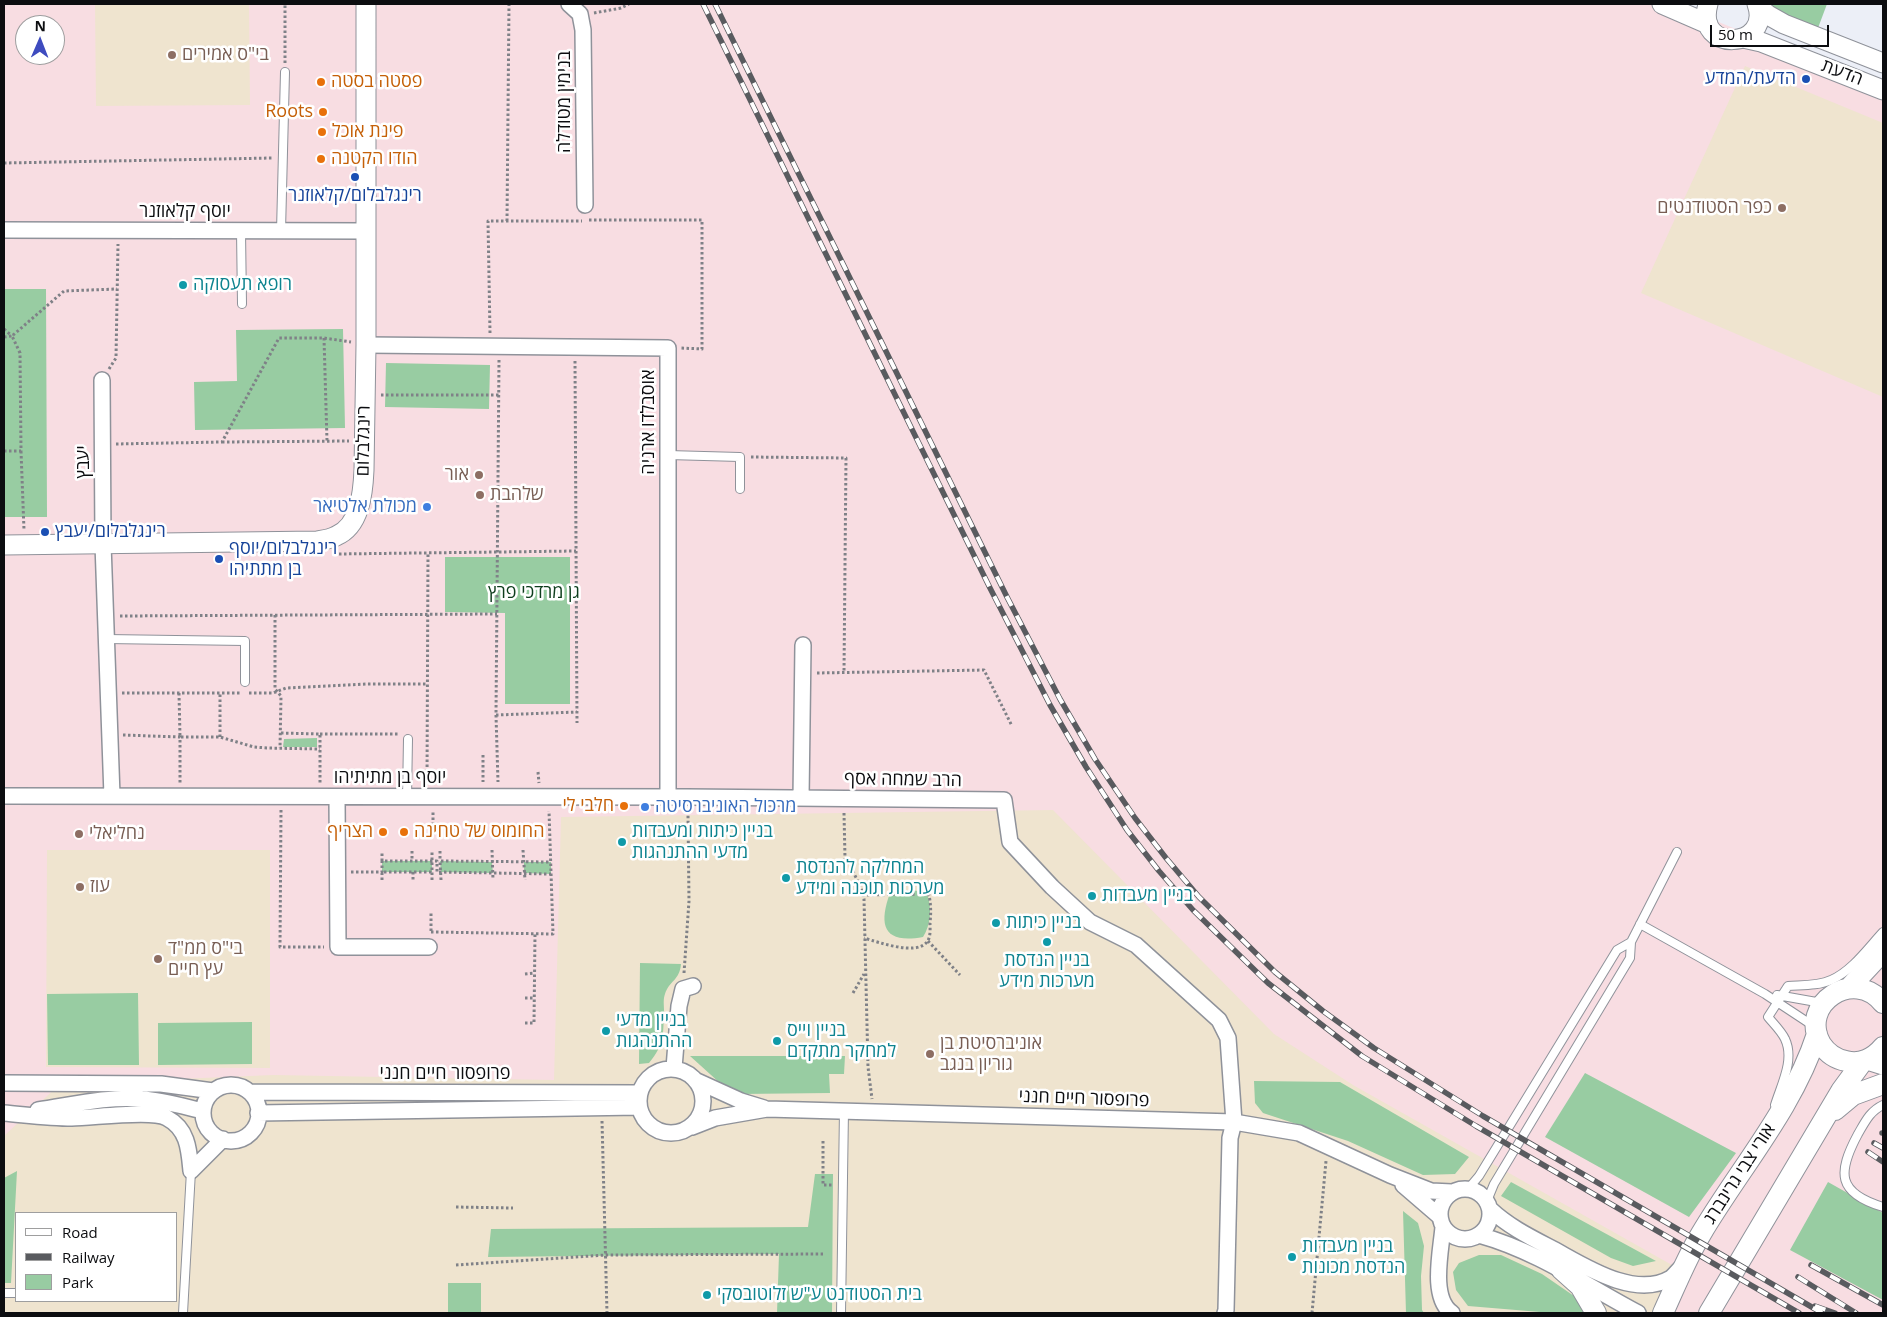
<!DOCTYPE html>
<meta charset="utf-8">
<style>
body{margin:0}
#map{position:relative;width:1887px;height:1317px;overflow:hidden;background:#eceff7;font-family:"Open Sans",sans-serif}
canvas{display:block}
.frame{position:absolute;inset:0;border:5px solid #0c0d10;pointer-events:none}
.legend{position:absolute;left:15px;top:1212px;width:162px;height:90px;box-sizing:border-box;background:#fff;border:1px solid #9e9e9f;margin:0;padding:6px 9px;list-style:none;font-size:15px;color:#0c0d10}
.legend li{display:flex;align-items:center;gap:10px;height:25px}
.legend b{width:25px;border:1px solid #9e9e9f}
.north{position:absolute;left:15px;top:15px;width:50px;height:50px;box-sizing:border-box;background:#fff;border:1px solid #9e9e9f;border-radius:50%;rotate:1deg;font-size:14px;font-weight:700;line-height:20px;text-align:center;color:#0c0d10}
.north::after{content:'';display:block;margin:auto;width:18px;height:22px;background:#3e4bbf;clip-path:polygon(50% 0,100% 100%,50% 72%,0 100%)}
.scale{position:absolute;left:1710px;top:25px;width:119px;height:22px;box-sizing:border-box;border:2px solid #0c0d10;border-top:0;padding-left:6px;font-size:15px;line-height:18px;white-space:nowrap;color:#0c0d10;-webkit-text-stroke:4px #fff;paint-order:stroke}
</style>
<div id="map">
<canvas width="1887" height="1317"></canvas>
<div class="frame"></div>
<ul class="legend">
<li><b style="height:6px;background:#fff"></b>Road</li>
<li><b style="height:6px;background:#595b5f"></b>Railway</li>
<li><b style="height:14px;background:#98cca2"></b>Park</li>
</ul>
<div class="north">N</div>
<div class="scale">50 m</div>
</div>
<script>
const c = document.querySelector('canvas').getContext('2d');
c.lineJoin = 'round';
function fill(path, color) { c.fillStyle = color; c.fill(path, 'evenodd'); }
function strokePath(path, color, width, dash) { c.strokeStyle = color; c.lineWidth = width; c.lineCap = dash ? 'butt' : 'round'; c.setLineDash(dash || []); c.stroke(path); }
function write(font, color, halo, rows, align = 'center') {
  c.font = font + ' "Open Sans",Heebo,sans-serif'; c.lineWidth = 5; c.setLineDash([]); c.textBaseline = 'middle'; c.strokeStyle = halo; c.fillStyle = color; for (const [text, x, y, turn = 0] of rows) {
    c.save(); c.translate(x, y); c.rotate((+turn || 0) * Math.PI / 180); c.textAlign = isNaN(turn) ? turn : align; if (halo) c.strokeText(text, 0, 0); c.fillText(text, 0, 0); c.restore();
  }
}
const commercial = new Path2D(`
 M 4,4 L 1679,4 L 1709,18 L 1883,90 L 1883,1313 L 4,1313 ZM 25,25 L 55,25 L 55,55 L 25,55 ZM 16,1213 L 176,1213 L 176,1301 L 16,1301 Z`);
const education = new Path2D(`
 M 95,4 L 249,4 L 250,105 L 96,106 Z
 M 1745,66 L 1883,123 L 1883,397 L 1641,293 Z
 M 1053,810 L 1274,1034 L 1353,1085 L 1679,1269 L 1655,1313 L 4,1313 L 4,1136 L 60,1084 L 273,1075 L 554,1080 L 561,817 ZM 16,1213 L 176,1213 L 176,1301 L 16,1301 Z
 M 47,850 L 270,850 L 270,1068 L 46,1067 Z`);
const green = new Path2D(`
 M 1770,4 L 1827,4 L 1818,28 L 1774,10 Z
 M 4,289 L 46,289 L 47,517 L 4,517 Z
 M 343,329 L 345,428 L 195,430 L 194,382 L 237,381 L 236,330 Z
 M 386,363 L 490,365 L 489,409 L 385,407 Z
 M 445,557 L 570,557 L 570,704 L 505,704 L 505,613 L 445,612 Z
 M 317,738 L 317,747 L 283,747 L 284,739 Z
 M 382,861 L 432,861 L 432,872 L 382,872 Z
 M 440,861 L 492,862 L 493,873 L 441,872 Z
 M 524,862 L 551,862 L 551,874 L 524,873 Z
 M 901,890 L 921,891 L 927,894 C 932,907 931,925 923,937 C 884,944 878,926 890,893 Z
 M 640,963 L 681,964 C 680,980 669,981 665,994 C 663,999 664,1005 664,1010 C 663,1034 665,1044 649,1063 L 639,1064 Z
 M 138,993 L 139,1065 L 48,1065 L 47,994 Z
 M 252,1022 L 252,1064 L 158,1065 L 158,1023 Z
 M 690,1056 L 845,1056 L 844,1074 L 829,1074 L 830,1093 L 740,1094 L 721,1084 Z
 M 1585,1073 L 1736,1153 L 1689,1217 L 1545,1137 Z
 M 1254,1081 L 1340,1082 L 1469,1157 L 1455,1174 L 1423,1175 L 1348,1141 L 1263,1113 L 1255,1103 Z
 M 17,1171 L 11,1283 L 4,1283 L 4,1178 Z
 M 815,1174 L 833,1174 L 832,1313 L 777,1313 L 779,1254 L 488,1257 L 491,1229 L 808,1227 Z
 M 1511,1182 L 1656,1261 L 1633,1266 L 1611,1258 L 1501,1196 Z
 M 1828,1182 L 1883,1213 L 1883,1300 L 1790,1250 Z
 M 1403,1211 L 1418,1223 L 1424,1246 L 1421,1276 L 1422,1310 L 1424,1313 L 1406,1313 Z
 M 1479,1255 L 1501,1255 L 1542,1274 L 1574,1296 L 1585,1313 L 1552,1313 L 1468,1306 L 1456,1290 L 1453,1272 L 1459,1263 Z
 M 448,1283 L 481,1283 L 481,1313 L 448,1313 Z`);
const path = new Path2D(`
 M 594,13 L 621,8 L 629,4
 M 285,63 L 285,4
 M 4,163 L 273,158
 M 589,220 L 702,220 L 702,349 L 681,348
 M 507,221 L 509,4
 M 4,329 L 12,336
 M 490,333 L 488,221 L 582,221
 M 4,337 L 11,336
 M 324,338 L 327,441
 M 499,360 L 496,715 L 577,712
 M 575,361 L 577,723
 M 109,369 L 116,358 L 118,244
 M 381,395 L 499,395
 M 222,442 L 349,441
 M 116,444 L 222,442 L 279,338 L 324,338 L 351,342
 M 4,451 L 21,451 L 20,353 L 12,336 L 64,291 L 117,289
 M 21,451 L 24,530
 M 751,457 L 846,458 L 844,672
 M 339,554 L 576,551
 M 275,615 L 275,689 L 281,696 L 280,748
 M 120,616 L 497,614
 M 817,673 L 984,670 L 1012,726
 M 122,693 L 240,693
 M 179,693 L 180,737 L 220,737 L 254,747 L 267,748 L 320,749
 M 249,693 L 273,693 L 286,688 L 366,684 L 427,684
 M 496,715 L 498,782
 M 281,733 L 320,734 L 320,784
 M 320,734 L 399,734
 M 123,735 L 180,737 L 180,784
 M 220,737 L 220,693
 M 483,755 L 483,782
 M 538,772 L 539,783
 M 427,782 L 428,553
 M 281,810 L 280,947 L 324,947
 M 844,813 L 845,858 L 851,867 L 861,888 L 864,899 L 868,1067 L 872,1099
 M 433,835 L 433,810
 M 492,850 L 493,880
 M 523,850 L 525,880
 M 412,851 L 412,861
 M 440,851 L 440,861
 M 382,861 L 382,851
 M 351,872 L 382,872 L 382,861 L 437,861 L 437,872 L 551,874
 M 413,872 L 413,880
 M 382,880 L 382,872 L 432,872
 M 432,880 L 432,851
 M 441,880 L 440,861 L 551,862
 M 862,895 L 924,894 L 929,895 C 931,905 931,913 930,923 C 930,928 931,937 927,942 C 916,956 878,942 864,938
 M 431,931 L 431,911
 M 431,932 L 553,934 L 549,811
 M 928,941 L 960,975
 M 684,973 L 689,901 L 688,815
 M 525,974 L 534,973
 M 853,993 L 864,974
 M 525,998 L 534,998
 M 525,1023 L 534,1023 L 535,934
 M 602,1121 L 607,1313
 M 823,1141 L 823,1185 L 834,1185
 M 456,1207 L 513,1208
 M 456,1265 L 606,1255 L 823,1254
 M 1312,1313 L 1326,1161`);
const service = new Path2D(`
 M 241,231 L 242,304
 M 281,231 L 285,72
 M 668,455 L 740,457 L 740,489
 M 106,639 L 245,641 L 245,682
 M 407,797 L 408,739
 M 1640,924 L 1765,994 L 1815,1027
 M 1777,995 L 1822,1003
 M 1775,1105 C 1781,1085 1795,1060 1785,1039 C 1782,1032 1774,1024 1768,1017 L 1788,986 C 1802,985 1818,986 1831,980 C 1852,971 1868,948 1883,932
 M 1883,1105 C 1870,1111 1865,1122 1858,1134 C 1837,1173 1837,1193 1883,1207
 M 1468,1189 L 1479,1176 L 1617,950 L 1631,942
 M 1487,1201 L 1494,1184 L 1630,958 L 1631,942 L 1677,852
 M 4,1293 L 16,1293
 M 183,1313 L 191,1171
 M 841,1313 L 844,1110`);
const minor = new Path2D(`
 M 569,4 L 580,14 L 583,30 L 585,205
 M 4,230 L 366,231
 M 366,345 L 668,348 L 668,797
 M 102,380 L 103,544 L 112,796
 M 4,796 L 687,797 L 1004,800 L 1010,842 L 1052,887 L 1090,922 L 1136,945 L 1219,1020 L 1228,1038 L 1234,1122 L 1230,1138 L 1226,1310 L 1225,1313
 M 337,797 L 338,947 L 429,947
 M 801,798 L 803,645
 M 674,1068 L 679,1006 L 683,989 L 693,986
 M639 1101a32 32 0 1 1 64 0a32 32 0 1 1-64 0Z
 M 697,1081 L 741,1101 L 764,1108
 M 4,1083 L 161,1084 L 213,1091
 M203 1113a28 28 0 1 1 56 0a28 28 0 1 1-56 0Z
 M 250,1092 L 639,1093
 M 38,1110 C 72,1105 107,1096 142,1099 C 162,1100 182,1106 203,1111
 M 4,1113 C 27,1115 49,1118 72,1118 C 93,1118 152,1109 167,1118 C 188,1129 189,1150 191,1171
 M 258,1113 L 639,1107
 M 692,1127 L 715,1118 L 767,1109 L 1234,1122 L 1299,1133 L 1390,1175 L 1431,1191 L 1452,1192
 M 191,1171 L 223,1139
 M 1403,1185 L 1439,1216
 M1440 1214a25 25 0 1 1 50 0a25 25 0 1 1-50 0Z
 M 1490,1209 C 1509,1227 1532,1238 1555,1250 C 1586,1267 1635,1299 1671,1278 C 1675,1275 1678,1270 1682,1267
 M 1443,1227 C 1441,1251 1430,1298 1452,1313
 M 1479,1235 C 1537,1251 1585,1285 1638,1313`);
const tertiary = new Path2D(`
 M 1662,4 L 1708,24
 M 1708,4 C 1694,54 1773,49 1757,4
 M 1758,7 L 1768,15 L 1784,24 L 1883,63
 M 1743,38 L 1761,42 L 1883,90
 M 4,545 L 317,541 C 323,540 331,539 336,536 C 360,526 363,493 364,470 L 366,345 L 366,4
 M 1867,1060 L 1883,1065`);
const secondary = new Path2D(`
 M 1849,988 L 1876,959 L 1883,948
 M 1883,1003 C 1854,967 1798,1004 1821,1044 C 1827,1053 1835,1059 1846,1061 C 1860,1065 1874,1058 1883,1047
 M 1835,1110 L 1853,1095 L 1883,1084
 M 1561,1269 L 1580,1286 L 1596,1313
 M 1663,1313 C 1675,1287 1686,1259 1701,1234 C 1740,1168 1793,1108 1817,1034
 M 1709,1313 L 1841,1091 L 1863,1061`);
const rail = new Path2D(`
 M 703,4 L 990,588 L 1050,705 L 1086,767 L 1127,830 L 1159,871 L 1193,910 L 1268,983 L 1362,1056 L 1476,1126 L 1799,1313
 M 715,4 L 1007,597 L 1060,699 L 1095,759 L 1135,818 L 1166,858 L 1199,897 L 1275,972 L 1323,1011 L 1374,1048 L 1483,1116 L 1822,1313
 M 1882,1133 L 1883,1133
 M 1874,1143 L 1883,1148
 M 1868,1152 L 1883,1162
 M 1811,1265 L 1883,1305
 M 1798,1277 L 1856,1313
 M 1815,1306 L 1835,1313`);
const markers = [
 [172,55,5,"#8d6e63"],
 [1806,79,5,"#1a4fb4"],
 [321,82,5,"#e8710a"],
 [323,112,5,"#e8710a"],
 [322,132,5,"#e8710a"],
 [321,159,5,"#e8710a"],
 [355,177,5,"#1a4fb4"],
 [1782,208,5,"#8d6e63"],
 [183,285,5,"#0f9aa8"],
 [479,475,5,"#8d6e63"],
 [480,495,5,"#8d6e63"],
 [427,507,5,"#3f7fe0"],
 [45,532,5,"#1a4fb4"],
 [219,559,5,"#1a4fb4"],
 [624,806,5,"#e8710a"],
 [645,807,5,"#3f7fe0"],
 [383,832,5,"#e8710a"],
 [404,832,5,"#e8710a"],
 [79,834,5,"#8d6e63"],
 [622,842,5,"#0f9aa8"],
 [786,878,5,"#0f9aa8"],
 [80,887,5,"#8d6e63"],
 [1092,896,5,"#0f9aa8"],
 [996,923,5,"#0f9aa8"],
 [1047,942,5,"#0f9aa8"],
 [158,959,5,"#8d6e63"],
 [606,1031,5,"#0f9aa8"],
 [777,1041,5,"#0f9aa8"],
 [930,1054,5,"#8d6e63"],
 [1292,1257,5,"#0f9aa8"],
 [707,1295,5,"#0f9aa8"]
];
const educationNames = [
 ["בי\"ס אמירים",182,55],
 ["כפר הסטודנטים",1772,208,"right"],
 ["אור",469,475,"right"],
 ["שלהבת",490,495],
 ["נחליאלי",89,834],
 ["עוז",90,887],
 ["בי\"ס ממ\"ד",168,949],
 ["עץ חיים",168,970],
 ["אוניברסיטת בן",940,1044],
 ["גוריון בנגב",940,1065]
];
const streetNames = [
 ["הדעת",1842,73,21],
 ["בנימין מטודלה",565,102,-90],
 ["יוסף קלאוזנר",185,212],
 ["אוסבלדו ארניה",649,422,-90],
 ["רינגלבלום",364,441,-89],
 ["יעבץ",84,462,-90],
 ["יוסף בן מתיתיהו",390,778],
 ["הרב שמחה אסף",903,780,1],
 ["פרופסור חיים חנני",445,1074],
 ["פרופסור חיים חנני",1084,1099,2],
 ["אורי צבי גרינברג",1740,1174,-57]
];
const transitNames = [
 ["הדעת/המדע",1796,79,"right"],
 ["רינגלבלום/קלאוזנר",355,196,"center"],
 ["רינגלבלום/יעבץ",55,532],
 ["רינגלבלום/יוסף",229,549],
 ["בן מתתיהו",229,570]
];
const foodNames = [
 ["פסטה בסטה",331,82],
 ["Roots",313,112,"right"],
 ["פינת אוכל",332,132],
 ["הודו הקטנה",331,159],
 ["חלבי לי",614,806,"right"],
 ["הצריף",373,832,"right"],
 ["החומוס של טחינה",414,832]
];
const cultureNames = [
 ["רופא תעסוקה",193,285],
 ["בניין כיתות ומעבדות",632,832],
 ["מדעי ההתנהגות",632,853],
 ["המחלקה להנדסת",796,868],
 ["מערכות תוכנה ומידע",796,889],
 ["בניין מעבדות",1102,896],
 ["בניין כיתות",1006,923],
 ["בניין הנדסת",1047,961,"center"],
 ["מערכות מידע",1047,982,"center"],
 ["בניין מדעי",616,1021],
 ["ההתנהגות",616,1042],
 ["בניין וייס",787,1031],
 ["למחקר מתקדם",787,1052],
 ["בניין מעבדות",1302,1247],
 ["הנדסת מכונות",1302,1268],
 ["בית הסטודנט ע\"ש זלוטובסקי",717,1295]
];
const shopNames = [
 ["מכולת אלטיאר",417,507],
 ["מרכול האוניברסיטה",655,807,"left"]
];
const parkNames = [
 ["גן מרדכי פרץ",534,593]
];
fill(commercial, '#f8dde2');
fill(education, '#efe4cf');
fill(green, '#98cca2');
strokePath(service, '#8f929a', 10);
strokePath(minor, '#8f929a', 18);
strokePath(tertiary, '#8f929a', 21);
strokePath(secondary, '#8f929a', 22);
strokePath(path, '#7f8187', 3, [2.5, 2.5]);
strokePath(service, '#fff', 8);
strokePath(minor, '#fff', 15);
strokePath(tertiary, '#fff', 19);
strokePath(secondary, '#fff', 20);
strokePath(rail, '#595b5f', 5.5);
strokePath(rail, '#fff', 4, [11]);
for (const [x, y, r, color] of markers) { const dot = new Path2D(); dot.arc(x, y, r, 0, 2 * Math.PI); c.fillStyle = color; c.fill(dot); strokePath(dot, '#fff', 2); }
write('18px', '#785e54', '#fff', educationNames, 'left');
write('18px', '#0c0d10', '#fff', streetNames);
write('18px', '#164399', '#fff', transitNames, 'left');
write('18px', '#c56008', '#fff', foodNames, 'left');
write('18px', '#0d838f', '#fff', cultureNames, 'left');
write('18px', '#366cbe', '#fff', shopNames, 'right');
write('18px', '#0d3d1c', '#fff', parkNames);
</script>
